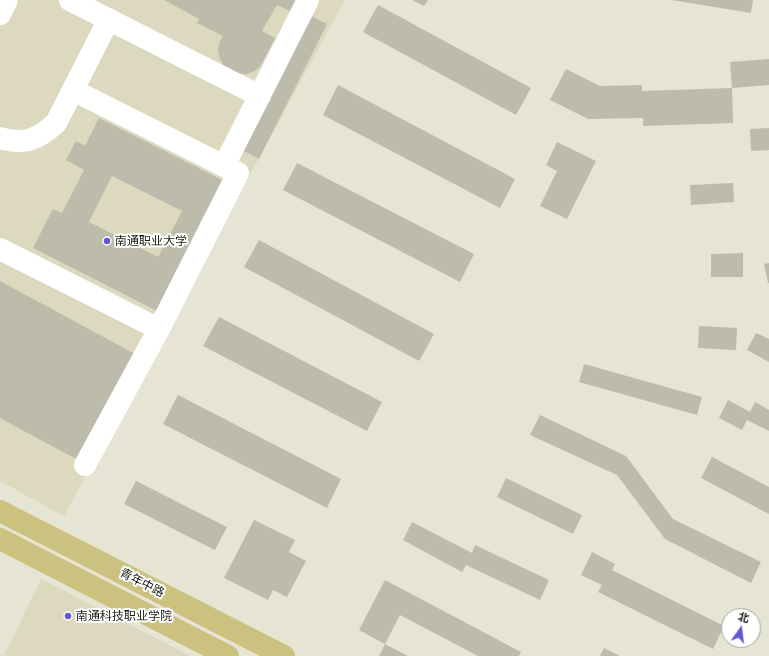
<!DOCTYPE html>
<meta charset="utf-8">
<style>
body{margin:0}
#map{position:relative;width:769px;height:656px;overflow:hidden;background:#e6e4d2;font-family:Mulish,"Noto Sans SC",sans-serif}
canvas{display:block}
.north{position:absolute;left:721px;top:608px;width:40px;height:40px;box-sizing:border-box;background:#fff;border:1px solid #a3a3a1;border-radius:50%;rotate:14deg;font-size:11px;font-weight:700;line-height:16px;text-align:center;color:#1a1a13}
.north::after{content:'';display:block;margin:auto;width:14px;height:18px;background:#6259d2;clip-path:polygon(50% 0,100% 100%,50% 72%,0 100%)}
</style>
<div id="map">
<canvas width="769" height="656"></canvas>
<div class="north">北</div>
</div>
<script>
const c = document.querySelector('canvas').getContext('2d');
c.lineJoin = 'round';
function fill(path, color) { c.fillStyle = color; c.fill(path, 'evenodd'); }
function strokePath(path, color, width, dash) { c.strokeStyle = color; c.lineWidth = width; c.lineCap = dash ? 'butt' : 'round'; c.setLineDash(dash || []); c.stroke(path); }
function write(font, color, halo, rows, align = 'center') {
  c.font = font + ' Mulish,"Noto Sans SC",sans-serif'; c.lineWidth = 4; c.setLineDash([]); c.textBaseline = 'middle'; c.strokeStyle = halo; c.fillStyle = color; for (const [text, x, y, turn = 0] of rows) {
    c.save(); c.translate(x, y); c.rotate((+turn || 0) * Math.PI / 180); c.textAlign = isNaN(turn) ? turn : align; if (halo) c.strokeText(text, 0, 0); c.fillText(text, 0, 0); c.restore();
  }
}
const built = new Path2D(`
 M 0,0 L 345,0 L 64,516 L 0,481 Z
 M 41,579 L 190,656 L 0,656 L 0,654 L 4,656 Z`);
const building = new Path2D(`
 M 164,0 L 296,0 L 290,11 L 277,5 L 262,31 L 275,38 L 261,65 L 255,71 L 247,74 L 239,74 L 224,66 L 220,59 L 218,51 L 219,43 L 223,36 L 197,23 L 199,19 Z
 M 412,0 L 428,0 L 424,6 Z
 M 672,0 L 753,0 L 751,13 Z
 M 378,5 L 531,88 L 516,115 L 363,32 Z
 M 305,13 L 327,24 L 259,159 L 236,147 Z
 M 769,59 L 769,85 L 732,88 L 730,62 Z
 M 566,69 L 600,86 L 642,85 L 642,91 L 732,88 L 733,123 L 643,126 L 643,118 L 588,119 L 550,100 Z
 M 338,85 L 515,179 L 500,208 L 323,115 Z
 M 99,118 L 226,182 L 159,312 L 33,248 L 53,209 L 62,213 L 84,170 L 66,160 L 76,141 L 85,146 ZM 112,176 L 182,211 L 158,257 L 89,222 Z
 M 769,128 L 769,150 L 751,151 L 750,129 Z
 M 557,142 L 596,161 L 567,219 L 540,206 L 557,171 L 546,165 Z
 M 297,163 L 474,254 L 460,282 L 283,190 Z
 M 733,183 L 734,202 L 691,205 L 690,185 Z
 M 259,240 L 434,334 L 419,361 L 244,267 Z
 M 743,253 L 743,277 L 711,277 L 711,254 Z
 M 769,263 L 769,283 L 768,283 L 764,264 Z
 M 0,281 L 135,354 L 78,460 L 0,418 Z
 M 219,317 L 382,402 L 367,431 L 203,346 Z
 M 699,326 L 737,328 L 736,350 L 698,348 Z
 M 756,333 L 769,339 L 769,362 L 747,350 Z
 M 584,364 L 702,397 L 697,415 L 579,382 Z
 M 178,395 L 341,479 L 327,508 L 163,424 Z
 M 728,400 L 750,412 L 755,402 L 769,410 L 769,431 L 747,420 L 742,430 L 719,418 Z
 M 540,415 L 626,456 L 673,519 L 761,562 L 751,583 L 665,539 L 617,475 L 530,435 Z
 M 712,457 L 769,487 L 769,514 L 701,478 Z
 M 506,478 L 582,515 L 573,534 L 497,497 Z
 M 136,481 L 227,527 L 215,550 L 124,504 Z
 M 254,520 L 295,540 L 289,552 L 306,561 L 287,597 L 273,590 L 268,600 L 224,578 Z
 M 412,522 L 472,553 L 475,545 L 549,580 L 540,600 L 466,565 L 462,572 L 403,540 Z
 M 592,552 L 615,564 L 612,570 L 724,626 L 713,649 L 598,592 L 602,585 L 581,575 Z
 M 385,580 L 521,652 L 519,656 L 478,656 L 400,615 L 385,644 L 359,630 Z
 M 385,644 L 408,656 L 379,656 Z
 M 604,648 L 620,656 L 600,656 Z`);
const minor = new Path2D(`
 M 70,0 L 260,96
 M 0,14 L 7,0
 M 73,90 L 238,173 L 159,329 L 85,465
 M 0,138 C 25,145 37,140 56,123 L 109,19
 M 224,166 L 308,0
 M 0,249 L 159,329`);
const major = new Path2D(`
 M 0,511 L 284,656
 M 0,539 L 228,656`);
const markers = [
 [107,241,4,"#6259d2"],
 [68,616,4,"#6259d2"]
];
const poiNames = [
 ["南通职业大学",115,241],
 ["南通科技职业学院",76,616]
];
const streetNames = [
 ["青年中路",142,583,27]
];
fill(built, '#dcd9bf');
fill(building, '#bdbba9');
strokePath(minor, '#fff', 22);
strokePath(major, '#cbc27f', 22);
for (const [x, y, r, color] of markers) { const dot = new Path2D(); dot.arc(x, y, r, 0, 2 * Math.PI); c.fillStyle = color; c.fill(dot); strokePath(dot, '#fff', 1.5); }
write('12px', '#1a1a13', '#fff', poiNames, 'left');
write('12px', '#1a1a13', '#fff', streetNames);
</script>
